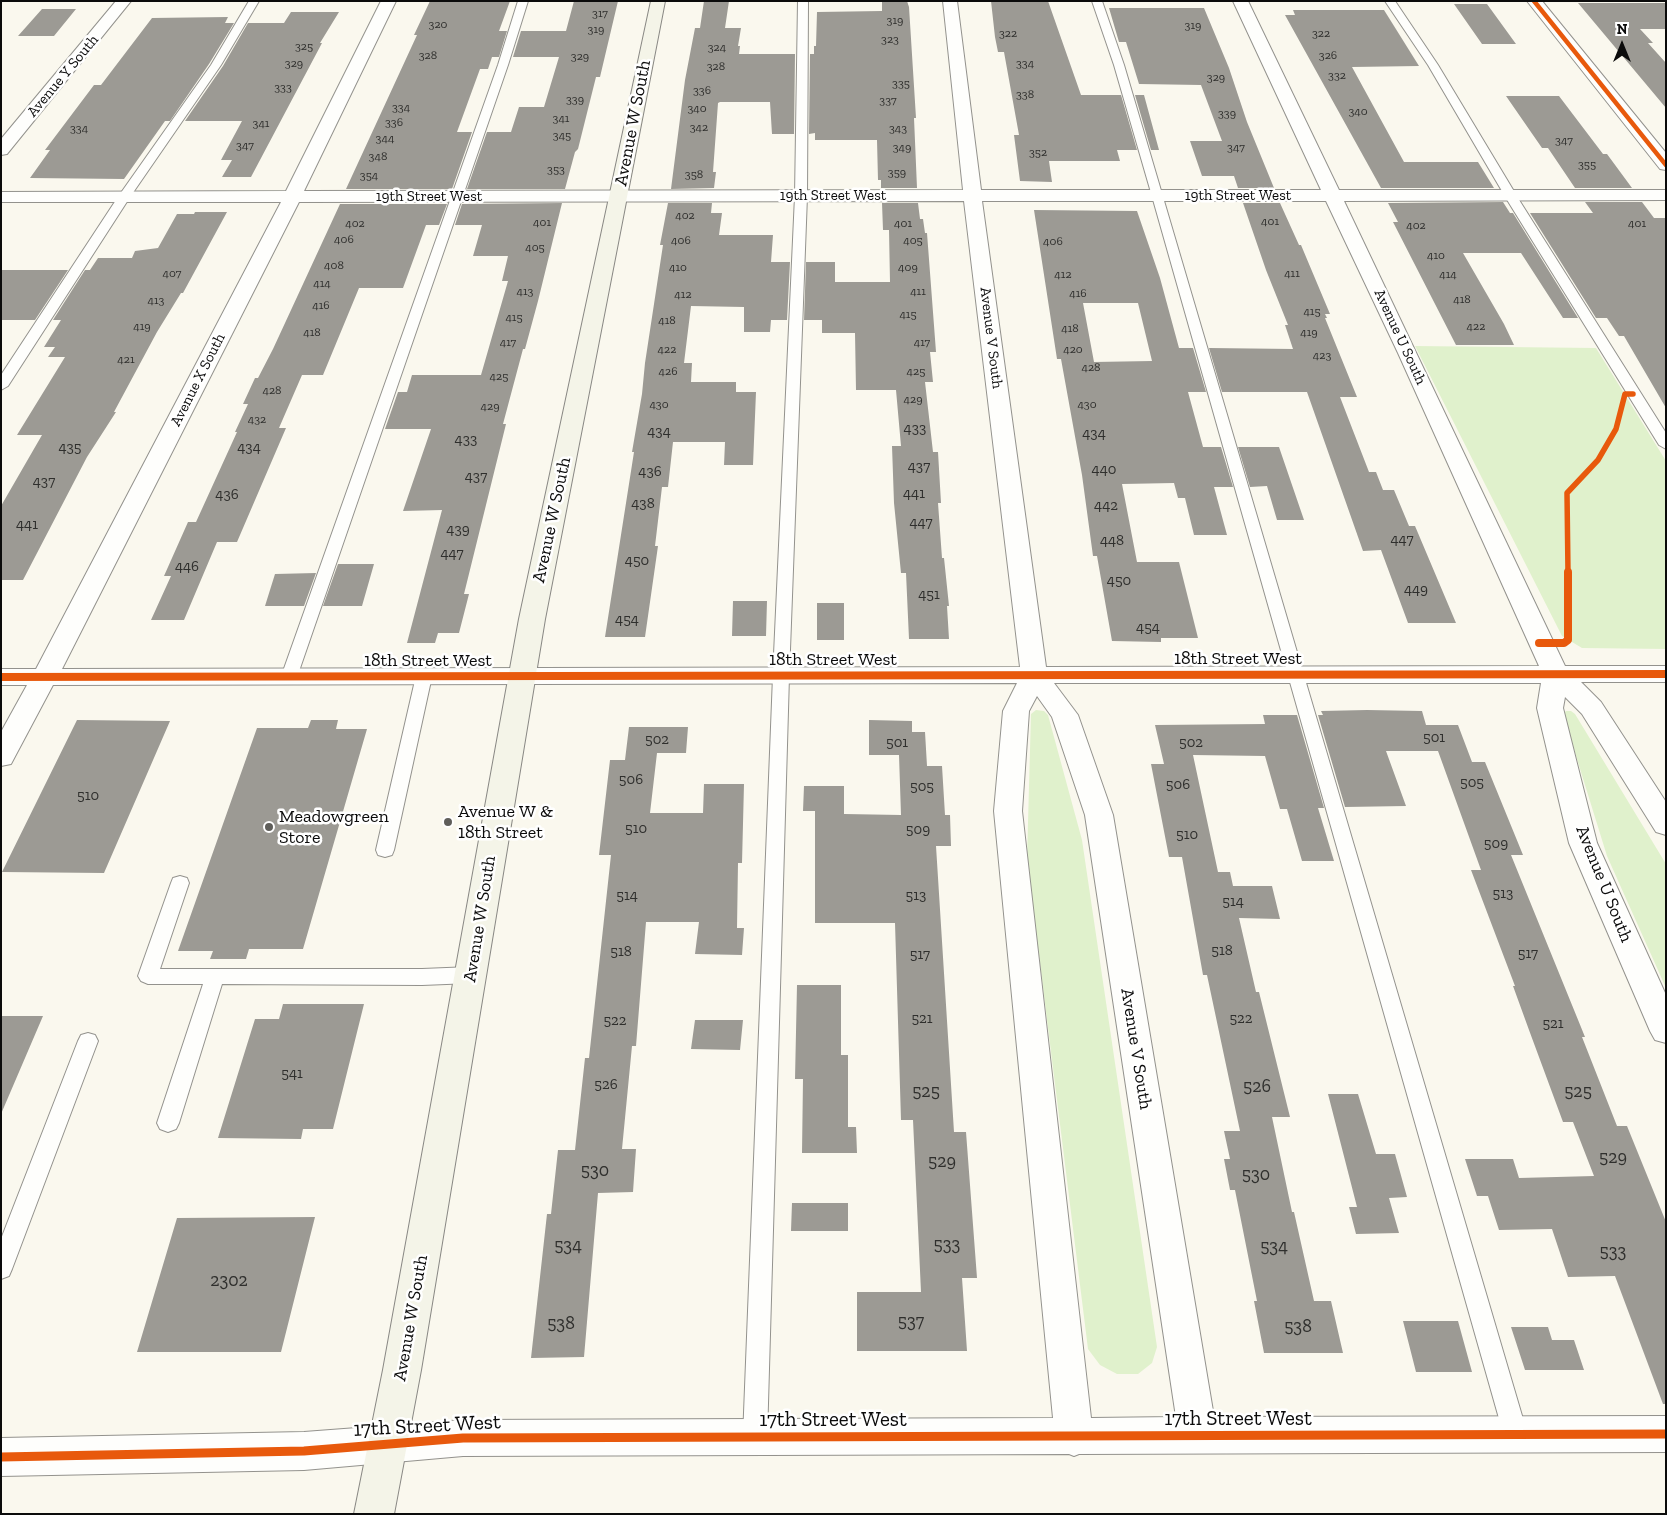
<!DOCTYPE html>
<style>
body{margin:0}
#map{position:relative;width:1667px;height:1515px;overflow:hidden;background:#faf8ee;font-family:"Zilla Slab",serif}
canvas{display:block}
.frame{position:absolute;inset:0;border:2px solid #0b0b0b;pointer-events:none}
.north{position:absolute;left:1597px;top:20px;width:50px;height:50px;-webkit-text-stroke:4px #fff;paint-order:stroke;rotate:0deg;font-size:14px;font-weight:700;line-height:20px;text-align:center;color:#0b0b0b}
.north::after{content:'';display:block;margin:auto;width:18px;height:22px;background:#0b0b0b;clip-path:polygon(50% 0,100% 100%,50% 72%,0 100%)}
</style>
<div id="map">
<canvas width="1667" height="1515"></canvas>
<div class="frame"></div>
<div class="north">N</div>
</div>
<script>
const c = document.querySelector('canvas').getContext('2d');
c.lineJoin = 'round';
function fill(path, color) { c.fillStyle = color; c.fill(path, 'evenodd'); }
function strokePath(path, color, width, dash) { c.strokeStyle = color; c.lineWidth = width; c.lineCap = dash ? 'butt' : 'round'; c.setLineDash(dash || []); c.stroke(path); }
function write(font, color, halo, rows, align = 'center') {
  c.font = font + ' "Zilla Slab",serif'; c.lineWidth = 5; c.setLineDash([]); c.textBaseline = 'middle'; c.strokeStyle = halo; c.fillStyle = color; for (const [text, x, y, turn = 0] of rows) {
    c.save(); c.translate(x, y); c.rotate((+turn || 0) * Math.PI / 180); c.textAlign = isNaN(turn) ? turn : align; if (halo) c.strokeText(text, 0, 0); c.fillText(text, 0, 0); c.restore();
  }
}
const green = new Path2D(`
 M 1415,346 L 1596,348 L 1666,461 L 1666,649 L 1582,648 L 1562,636 Z
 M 1036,710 L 1044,711 L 1048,715 L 1082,840 L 1157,1347 L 1152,1363 L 1138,1374 L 1117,1374 L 1100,1365 L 1088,1349 L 1027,859 L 1031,714 Z
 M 1566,711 L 1571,711 L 1575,714 L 1666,864 L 1666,988 L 1607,856 L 1563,714 Z`);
const building = new Path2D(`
 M 430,1 L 510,1 L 499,31 L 507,31 L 499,57 L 492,57 L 488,69 L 480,69 L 457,132 L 472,132 L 452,189 L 346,189 L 417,35 L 414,35 Z
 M 574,1 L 618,1 L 600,77 L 596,77 L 578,149 L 575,152 L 565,189 L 467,189 L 487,132 L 511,132 L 519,107 L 544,107 L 559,57 L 513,57 L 521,31 L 566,31 Z
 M 704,1 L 729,1 L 725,28 L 741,28 L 738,46 L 740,46 L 739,54 L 795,54 L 794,134 L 772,134 L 770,102 L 720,102 L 718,103 L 713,172 L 716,172 L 714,188 L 671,189 L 685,80 L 695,28 L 700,28 Z
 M 882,1 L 907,1 L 909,7 L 916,118 L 914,118 L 917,188 L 881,188 L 881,180 L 878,180 L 877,140 L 815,140 L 815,133 L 809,134 L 810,54 L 814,54 L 814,46 L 816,46 L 817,12 L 882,11 Z
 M 991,1 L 1048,1 L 1081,95 L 1121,95 L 1137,150 L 1117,150 L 1120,161 L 1049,161 L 1052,182 L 1020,181 L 1014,135 L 1019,135 L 1004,52 L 998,52 L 995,37 Z
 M 1578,3 L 1666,3 L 1666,29 L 1640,29 L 1653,43 L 1648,43 L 1666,63 L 1666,108 Z
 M 1454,4 L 1487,4 L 1516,44 L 1482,44 Z
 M 1109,8 L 1204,8 L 1229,68 L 1247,122 L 1274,188 L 1238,188 L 1234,176 L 1202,176 L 1190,141 L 1222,141 L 1201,85 L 1139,84 L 1126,42 L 1119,42 Z
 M 42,9 L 76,9 L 54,36 L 18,36 Z
 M 1293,10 L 1384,10 L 1419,66 L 1352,67 L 1404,162 L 1478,162 L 1494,188 L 1381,188 L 1285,15 L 1295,15 Z
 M 291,12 L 339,12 L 320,43 L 322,43 L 251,177 L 222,177 L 232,160 L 221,160 L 242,121 L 185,121 L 223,66 L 248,23 L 284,23 Z
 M 228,17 L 225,23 L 234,23 L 209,64 L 170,121 L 165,121 L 124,179 L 30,178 L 50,150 L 45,150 L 94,85 L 101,85 L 152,18 Z
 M 1135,95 L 1144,95 L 1159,150 L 1151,150 Z
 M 1506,96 L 1559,96 L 1603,154 L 1607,154 L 1632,188 L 1575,188 L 1548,148 L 1542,148 Z
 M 1503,202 L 1510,213 L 1513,213 L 1578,318 L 1563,318 L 1521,253 L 1463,253 L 1504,324 L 1514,345 L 1456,345 L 1393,222 L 1398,222 L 1388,203 Z
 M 1585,202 L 1642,202 L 1654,218 L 1666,218 L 1666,408 L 1624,336 L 1619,336 L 1607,318 L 1596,318 L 1530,213 L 1593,213 Z
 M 562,203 L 538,301 L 525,349 L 523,349 L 503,424 L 506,424 L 464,594 L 469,594 L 459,633 L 438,633 L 435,643 L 407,643 L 442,510 L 403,511 L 431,429 L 385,429 L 398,392 L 407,392 L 412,375 L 481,375 L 508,281 L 502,281 L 508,256 L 473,256 L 482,225 L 455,225 L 462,204 Z
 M 668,203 L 712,203 L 711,213 L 722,213 L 719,235 L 773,235 L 771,262 L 790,262 L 787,320 L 771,320 L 770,332 L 744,332 L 744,307 L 691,306 L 684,363 L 692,363 L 691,382 L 736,382 L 736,392 L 756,392 L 753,465 L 724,465 L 725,442 L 673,442 L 668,487 L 662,487 L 655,546 L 658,546 L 645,637 L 605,637 L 634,452 L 632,452 L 642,394 L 645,363 L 663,245 L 660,245 Z
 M 882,203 L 918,203 L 920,219 L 923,219 L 925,233 L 927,233 L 936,352 L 930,352 L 933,382 L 925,382 L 933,452 L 938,452 L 941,503 L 938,503 L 942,558 L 944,558 L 949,606 L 947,606 L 949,639 L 909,639 L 906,573 L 901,573 L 894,503 L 892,446 L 901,446 L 896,390 L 856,390 L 855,333 L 822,333 L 822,320 L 804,320 L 806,262 L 835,262 L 835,282 L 890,282 L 889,230 L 883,230 Z
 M 1243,203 L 1280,203 L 1299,245 L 1301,245 L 1330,314 L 1325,314 L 1327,318 L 1325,318 L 1357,397 L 1340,397 L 1369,472 L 1376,472 L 1383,490 L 1394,490 L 1409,526 L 1415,526 L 1456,623 L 1408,623 L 1381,550 L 1363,551 L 1307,392 L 1222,392 L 1209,348 L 1293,349 L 1285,325 L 1288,325 L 1266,270 Z
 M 340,204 L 447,204 L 439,225 L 426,225 L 403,288 L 359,288 L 323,375 L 302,375 L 279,428 L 286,428 L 237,542 L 217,542 L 184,620 L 151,620 L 171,576 L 164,576 L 188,522 L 196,522 L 237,432 L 235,432 L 248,404 L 243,404 L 255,378 L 258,378 L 273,349 Z
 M 1034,210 L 1137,211 L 1160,278 L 1179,348 L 1193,348 L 1206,392 L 1188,392 L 1203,447 L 1221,447 L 1233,487 L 1214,487 L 1227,535 L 1194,535 L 1185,498 L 1178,498 L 1174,483 L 1122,484 L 1137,562 L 1179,562 L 1198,638 L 1161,638 L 1161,642 L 1112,641 L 1097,556 L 1093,556 L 1082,475 L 1061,359 L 1057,359 ZM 1083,303 L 1138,303 L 1152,361 L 1094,362 Z
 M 195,212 L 227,212 L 183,293 L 181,293 L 157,332 L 114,412 L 116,412 L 87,457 L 23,580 L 1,580 L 1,506 L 42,435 L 17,435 L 65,357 L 48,357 L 55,347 L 44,347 L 61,320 L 53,320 L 85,270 L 90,270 L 98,258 L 132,258 L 135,251 L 158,248 L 177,214 L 194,214 Z
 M 1,270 L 68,270 L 35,320 L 1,320 Z
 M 1238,447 L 1279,447 L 1304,520 L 1277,520 L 1267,486 L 1250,487 Z
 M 338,564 L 374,564 L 362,606 L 323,606 Z
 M 316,573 L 304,606 L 265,606 L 275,574 Z
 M 733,601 L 767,601 L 766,636 L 732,636 Z
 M 817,603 L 844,603 L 844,640 L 817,640 Z
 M 1367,710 L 1422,711 L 1426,725 L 1458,725 L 1472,762 L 1485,762 L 1523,855 L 1511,855 L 1585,1037 L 1582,1037 L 1617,1126 L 1627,1126 L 1666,1222 L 1666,1404 L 1663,1404 L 1615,1276 L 1568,1277 L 1552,1229 L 1499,1230 L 1488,1196 L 1477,1196 L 1465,1159 L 1513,1159 L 1519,1178 L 1594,1176 L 1573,1122 L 1563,1122 L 1529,1030 L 1513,986 L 1515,986 L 1471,870 L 1481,870 L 1438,751 L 1386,751 L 1406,806 L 1345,807 L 1318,715 L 1323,715 L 1321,711 Z
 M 1263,715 L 1297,715 L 1324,808 L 1318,808 L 1334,861 L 1302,861 L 1287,809 L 1280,809 L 1265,756 L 1193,755 L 1218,872 L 1230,872 L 1233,886 L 1272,886 L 1280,919 L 1239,918 L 1256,992 L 1259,992 L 1290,1117 L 1272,1117 L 1292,1212 L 1294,1212 L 1314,1301 L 1331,1301 L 1343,1353 L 1264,1353 L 1254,1301 L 1257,1301 L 1235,1190 L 1230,1190 L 1224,1159 L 1230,1159 L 1224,1131 L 1240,1131 L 1207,975 L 1203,975 L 1182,857 L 1169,857 L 1151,764 L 1164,764 L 1155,725 L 1265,724 Z
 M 77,720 L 170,721 L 104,873 L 2,872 Z
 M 311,720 L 338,720 L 336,729 L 367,729 L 303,949 L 249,949 L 246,959 L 210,959 L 213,951 L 178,951 L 257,728 L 308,728 Z
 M 869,720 L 912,721 L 912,732 L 925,732 L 927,766 L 942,766 L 945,815 L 950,815 L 951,846 L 936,846 L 954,1132 L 966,1132 L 977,1278 L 962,1278 L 967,1351 L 857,1351 L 857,1292 L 921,1292 L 913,1120 L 901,1120 L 895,923 L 815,923 L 815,811 L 803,811 L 804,786 L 844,786 L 844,814 L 901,815 L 899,755 L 869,755 Z
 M 629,727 L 688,727 L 686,753 L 657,753 L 650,813 L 703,813 L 704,784 L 744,784 L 742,863 L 738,863 L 737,928 L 744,928 L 742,955 L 695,954 L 699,922 L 646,922 L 636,1046 L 632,1046 L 622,1149 L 636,1149 L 633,1192 L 598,1193 L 584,1357 L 531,1358 L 547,1214 L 551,1214 L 558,1150 L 575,1150 L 585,1058 L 589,1058 L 611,855 L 599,855 L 610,760 L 625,760 Z
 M 797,985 L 841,985 L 841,1055 L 848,1055 L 848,1127 L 856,1127 L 857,1153 L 802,1153 L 803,1079 L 795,1079 Z
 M 283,1004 L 364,1004 L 333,1129 L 303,1129 L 301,1139 L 218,1138 L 255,1019 L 279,1019 Z
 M 1,1016 L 43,1016 L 1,1114 Z
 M 695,1020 L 743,1020 L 740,1050 L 691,1049 Z
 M 1328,1094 L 1358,1094 L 1376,1154 L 1395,1154 L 1407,1197 L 1389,1198 L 1399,1233 L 1356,1234 L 1349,1207 L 1357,1207 Z
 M 792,1203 L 848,1203 L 848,1231 L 791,1231 Z
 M 315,1217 L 281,1352 L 137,1352 L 177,1218 Z
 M 1403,1321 L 1458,1321 L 1472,1372 L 1416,1372 Z
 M 1511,1327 L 1548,1327 L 1552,1340 L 1574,1340 L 1584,1370 L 1525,1370 Z`);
const lane = new Path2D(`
 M 249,1 L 259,1 L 221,65 L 130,197 L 8,386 L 1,390 L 1,375 L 118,197 L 211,65 Z
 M 518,1 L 528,1 L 508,65 L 297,677 L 295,681 L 289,682 L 283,681 L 281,677 L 498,65 Z
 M 798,1 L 808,1 L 807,196 L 789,676 L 767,1438 L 764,1446 L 755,1450 L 746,1446 L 743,1438 L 773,676 L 795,196 Z
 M 1092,1 L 1102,1 L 1124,65 L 1528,1436 L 1525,1444 L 1516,1448 L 1507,1444 L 1504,1436 L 1152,196 L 1114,65 Z
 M 1385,1 L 1395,1 L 1438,65 L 1521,203 L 1666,433 L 1666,449 L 1659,445 L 1509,203 L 1428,65 Z
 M 424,671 L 430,672 L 432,676 L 394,850 L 392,855 L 385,857 L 378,855 L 376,850 L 416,676 L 418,672 Z
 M 180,876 L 187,878 L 189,883 L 160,969 L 422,969 L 471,967 L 478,970 L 481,975 L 478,980 L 471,983 L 422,985 L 222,984 L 179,1123 L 176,1129 L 168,1132 L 160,1129 L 157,1123 L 203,984 L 148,984 L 141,981 L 138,976 L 171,883 L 173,878 Z
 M 88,1033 L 95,1035 L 98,1041 L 12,1269 L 9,1276 L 1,1279 L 1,1239 L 78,1041 L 81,1035 Z`);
const street = new Path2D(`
 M 116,1 L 131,1 L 7,154 L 1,155 L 1,139 Z
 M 381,1 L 396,1 L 304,191 L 963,190 L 943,1 L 957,1 L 981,190 L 1321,190 L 1233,1 L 1248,1 L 1339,190 L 1666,190 L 1666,200 L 1344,201 L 1565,666 L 1666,666 L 1666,682 L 1581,682 L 1601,702 L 1666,802 L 1666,835 L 1656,832 L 1582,714 L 1565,697 L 1563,708 L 1597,843 L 1666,995 L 1666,1043 L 1655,1040 L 1650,1031 L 1569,843 L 1537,708 L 1541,683 L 1054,683 L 1078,715 L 1113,815 L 1214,1417 L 1666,1416 L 1666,1452 L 1079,1454 L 1074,1456 L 1069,1454 L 463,1456 L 304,1470 L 1,1476 L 1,1438 L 304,1432 L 463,1420 L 1053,1418 L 994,811 L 1003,711 L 1017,683 L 53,685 L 11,764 L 1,766 L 1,732 L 27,685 L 1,685 L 1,669 L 36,669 L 281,202 L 1,202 L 1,192 L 286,191 ZM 964,201 L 1020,667 L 62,669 L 299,202 ZM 982,201 L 1326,201 L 1398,353 L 1539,666 L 1046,667 ZM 1037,696 L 1052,717 L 1085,815 L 1176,1417 L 1091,1418 L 1022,811 L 1029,711 Z
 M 1527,1 L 1542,1 L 1666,153 L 1666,170 L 1660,169 Z`);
const secondary = new Path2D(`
 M 651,1 L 665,1 L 545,619 L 421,1370 L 394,1514 L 354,1514 L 383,1370 L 519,619 Z`);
const cyclewayFar3 = new Path2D(`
 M 1534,1 L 1666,165`);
const cyclewayFar2 = new Path2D(`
 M 1568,573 L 1567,493 L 1598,460 L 1616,429 L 1625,394 L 1633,394`);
const cyclewayFar1 = new Path2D(`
 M 1539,643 L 1564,643 L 1568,640 L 1568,572
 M 1,677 L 1666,674`);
const cycleway = new Path2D(`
 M 1,1457 L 304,1451 L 463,1438 L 1666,1434`);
const markers = [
 [448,822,5,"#5f5e5a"],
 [269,827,5,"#5f5e5a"]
];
const farNumbernames = [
 ["317",600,14],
 ["319",895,21],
 ["320",438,25],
 ["319",1193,26],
 ["319",596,30],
 ["322",1008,34],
 ["322",1321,34],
 ["323",890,40],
 ["325",304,47],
 ["324",717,48],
 ["328",428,56],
 ["326",1328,56],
 ["329",580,57],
 ["329",294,64],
 ["334",1025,64],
 ["328",716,67],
 ["332",1337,76],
 ["329",1216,78],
 ["335",901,84],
 ["333",283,88],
 ["336",702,91],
 ["338",1025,95],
 ["339",575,100],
 ["337",888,101],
 ["334",401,108],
 ["340",697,109],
 ["340",1358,112],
 ["339",1227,114],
 ["341",561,119],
 ["336",394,123],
 ["341",261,124],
 ["342",699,128],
 ["334",79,129],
 ["343",898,129],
 ["345",562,136],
 ["344",385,139],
 ["347",1564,141],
 ["347",245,146],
 ["349",902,148],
 ["347",1236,148],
 ["352",1038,153],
 ["348",378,157],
 ["355",1587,165],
 ["353",556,170],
 ["359",897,173],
 ["358",694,175],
 ["354",369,176],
 ["402",685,216],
 ["401",1270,222],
 ["401",542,223],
 ["402",355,224],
 ["401",903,224],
 ["401",1637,224],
 ["402",1416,226],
 ["406",344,240],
 ["406",681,241],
 ["405",913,241],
 ["406",1053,242],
 ["405",535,248],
 ["410",1436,256],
 ["408",334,266],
 ["410",678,268],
 ["409",908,268],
 ["407",172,274],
 ["411",1292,274],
 ["412",1063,275],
 ["414",1448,275],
 ["414",322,284],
 ["413",525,292],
 ["411",918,292],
 ["416",1078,294],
 ["412",683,295],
 ["418",1462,300],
 ["413",156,301],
 ["416",321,306],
 ["415",1312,312],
 ["415",908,315],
 ["415",514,318],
 ["418",667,321],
 ["419",142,327],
 ["422",1476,327],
 ["418",1070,329],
 ["418",312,333],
 ["419",1309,333],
 ["417",508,343],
 ["417",922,343],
 ["422",667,350],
 ["420",1073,350],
 ["423",1322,356],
 ["421",126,360],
 ["428",1091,368],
 ["426",668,372],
 ["425",916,372],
 ["425",499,377],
 ["428",272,391],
 ["429",913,400],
 ["430",659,405],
 ["430",1087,405],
 ["429",490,407],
 ["432",257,420]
];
const farStreetnames = [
 ["Avenue Y South",63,76,-50],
 ["19th Street West",833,196],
 ["19th Street West",1238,196],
 ["19th Street West",429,197],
 ["Avenue U South",1400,337,65],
 ["Avenue V South",991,338,83],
 ["Avenue X South",198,380,-63]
];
const numberNames = [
 ["433",915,429],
 ["434",659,432],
 ["434",1094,434],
 ["433",466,440],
 ["435",70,448],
 ["434",249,448],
 ["437",919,467],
 ["440",1104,470],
 ["436",650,472],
 ["437",476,477],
 ["437",44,482],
 ["441",914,494],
 ["436",227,495],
 ["438",643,504],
 ["442",1106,506],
 ["447",921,523],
 ["441",27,525],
 ["439",458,530],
 ["447",1402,540],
 ["448",1112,541],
 ["447",452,554],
 ["450",637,561],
 ["446",187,567],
 ["450",1119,581],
 ["449",1416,590],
 ["451",929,595],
 ["454",627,620],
 ["454",1148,628],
 ["501",1434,738],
 ["502",657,740],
 ["501",897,743],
 ["502",1191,743],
 ["506",631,780],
 ["505",1472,783],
 ["506",1178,785],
 ["505",922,787],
 ["510",88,796],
 ["510",636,829],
 ["509",918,830],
 ["510",1187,835],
 ["509",1496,844],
 ["513",1503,894],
 ["514",627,896],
 ["513",916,896],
 ["514",1233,902],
 ["518",1222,951],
 ["518",621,952],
 ["517",1528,954],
 ["517",920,955],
 ["521",922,1019],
 ["522",1241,1019],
 ["522",615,1021],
 ["521",1553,1024],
 ["541",292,1074],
 ["526",606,1085]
];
const streetNames = [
 ["Avenue W South",633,123,-79],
 ["Avenue W South",552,520,-78],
 ["18th Street West",1238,659],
 ["18th Street West",833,660],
 ["18th Street West",428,661],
 ["Avenue U South",1604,884,68],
 ["Avenue W South",480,919,-81],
 ["Avenue V South",1136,1049,81],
 ["Avenue W South",411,1318,-80]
];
const poiNames = [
 ["Avenue W &",458,812],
 ["18th Street",458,833],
 ["Meadowgreen",279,817],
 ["Store",279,838]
];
const nearNumbernames = [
 ["526",1257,1087],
 ["525",926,1092],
 ["525",1578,1092],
 ["529",1613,1158],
 ["529",942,1162],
 ["530",595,1171],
 ["530",1256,1175],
 ["533",947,1245],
 ["534",568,1246],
 ["534",1274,1247],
 ["533",1613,1252],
 ["2302",229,1281],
 ["537",911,1322],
 ["538",561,1324],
 ["538",1298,1327]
];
const nearStreetnames = [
 ["17th Street West",1238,1419],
 ["17th Street West",833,1420],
 ["17th Street West",427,1426,-3]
];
fill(green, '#e0f1cc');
fill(building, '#9c9a94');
strokePath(lane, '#93928d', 2);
strokePath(street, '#93928d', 2);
strokePath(secondary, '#898884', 2);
fill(lane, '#fefefc');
fill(street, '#fefefc');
fill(secondary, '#f4f4e8');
strokePath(cyclewayFar3, '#e8590c', 4.5);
strokePath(cyclewayFar2, '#e8590c', 5.5);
strokePath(cyclewayFar1, '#e8590c', 8);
strokePath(cycleway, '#e8590c', 9);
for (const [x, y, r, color] of markers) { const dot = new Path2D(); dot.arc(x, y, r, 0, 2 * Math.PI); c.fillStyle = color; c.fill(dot); strokePath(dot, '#fff', 2); }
write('12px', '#2f2f2d', null, farNumbernames);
write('15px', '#0b0b0b', '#fff', farStreetnames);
write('15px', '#2f2f2d', null, numberNames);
write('18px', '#0b0b0b', '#fff', streetNames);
write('18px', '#0b0b0b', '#fff', poiNames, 'left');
write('18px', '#2f2f2d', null, nearNumbernames);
write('21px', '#0b0b0b', '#fff', nearStreetnames);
</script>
